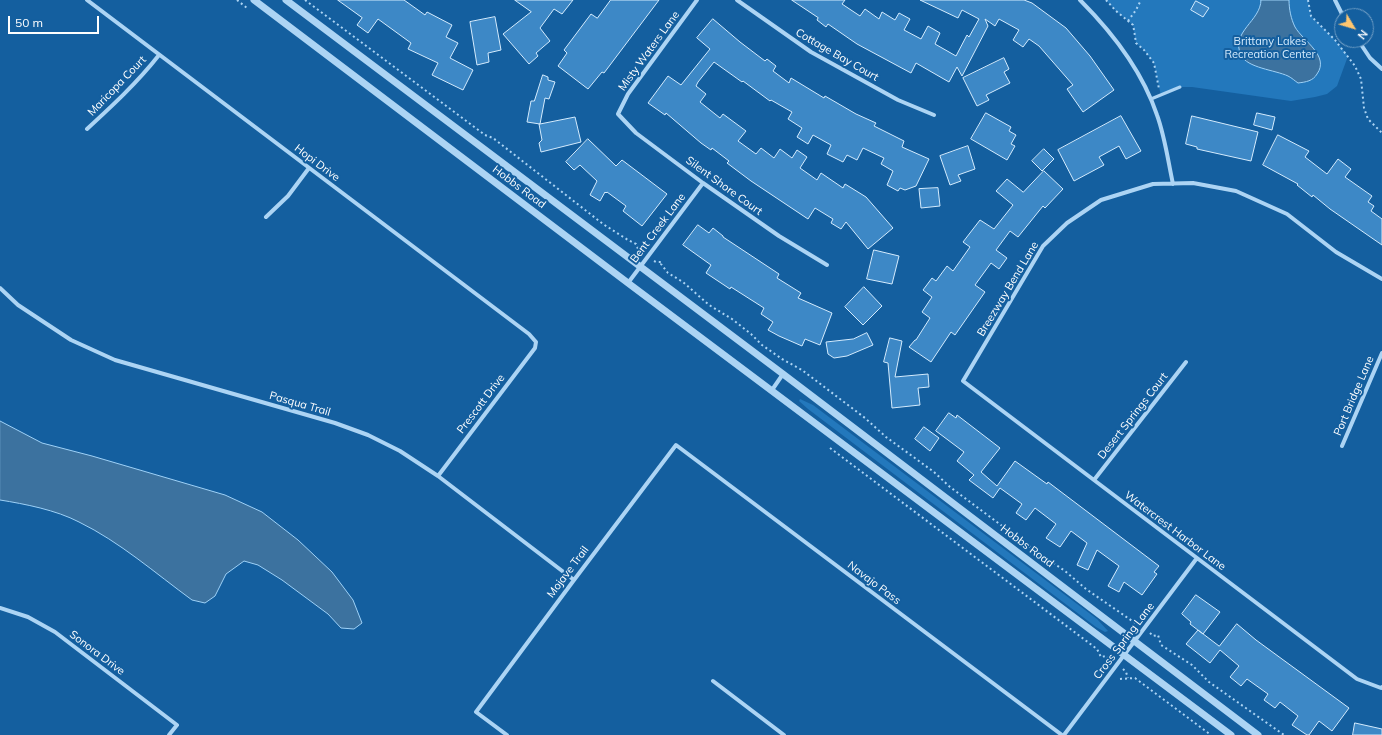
<!DOCTYPE html>
<style>
body{margin:0}
#map{position:relative;width:1382px;height:735px;overflow:hidden;background:#145f9f;font-family:Mulish,sans-serif}
canvas{display:block}
.north{position:absolute;left:1334px;top:8px;width:40px;height:40px;box-sizing:border-box;background:#145f9f;border:1px solid #729fc5;border-radius:50%;rotate:128deg;font-size:11px;font-weight:700;line-height:16px;text-align:center;color:#fff}
.north::after{content:'';display:block;margin:auto;width:14px;height:18px;background:#ffc66f;clip-path:polygon(50% 0,100% 100%,50% 72%,0 100%)}
.scale{position:absolute;left:8px;top:16px;width:91px;height:18px;box-sizing:border-box;border:2px solid #fff;border-top:0;padding-left:5px;font-size:12px;line-height:14px;white-space:nowrap;color:#fff;-webkit-text-stroke:3px #145f9f;paint-order:stroke}
</style>
<div id="map">
<canvas width="1382" height="735"></canvas>
<div class="north">N</div>
<div class="scale">50 m</div>
</div>
<script>
const c = document.querySelector('canvas').getContext('2d');
c.lineJoin = 'round';
function fill(path, color) { c.fillStyle = color; c.fill(path, 'evenodd'); }
function strokePath(path, color, width, dash) { c.strokeStyle = color; c.lineWidth = width; c.lineCap = dash ? 'butt' : 'round'; c.setLineDash(dash || []); c.stroke(path); }
function write(font, color, halo, rows, align = 'center') {
  c.font = font + ' Mulish,sans-serif'; c.lineWidth = 4; c.setLineDash([]); c.textBaseline = 'middle'; c.strokeStyle = halo; c.fillStyle = color; for (const [text, x, y, turn = 0] of rows) {
    c.save(); c.translate(x, y); c.rotate((+turn || 0) * Math.PI / 180); c.textAlign = isNaN(turn) ? turn : align; if (halo) c.strokeText(text, 0, 0); c.fillText(text, 0, 0); c.restore();
  }
}
const green = new Path2D(`
 M 1106,0 L 1308,0 L 1311,16 L 1335,40 L 1348,56 L 1337,86 L 1327,94 L 1315,97 L 1291,101 L 1192,87 L 1180,87 L 1161,96 L 1154,63 L 1144,50 L 1136,43 L 1133,25 L 1116,11 Z
 M 800,399 L 813,405 L 1097,619 L 1108,631 L 1105,632 L 1096,627 L 808,409 L 799,401 Z`);
const water = new Path2D(`
 M 1261,0 L 1289,0 C 1289,9 1291,19 1295,27 C 1303,41 1330,56 1317,74 C 1313,81 1306,82 1298,83 C 1295,81 1292,78 1288,76 C 1275,70 1247,68 1241,55 C 1230,32 1261,21 1261,0 Z
 M 0,421 L 42,443 L 92,456 L 225,495 L 262,512 L 298,540 L 332,572 L 353,600 L 362,623 L 354,629 L 341,628 L 328,614 L 282,580 L 258,565 L 244,561 L 226,574 L 215,596 L 205,603 L 192,600 C 155,573 120,542 79,522 C 56,510 25,504 0,500 Z`);
const building = new Path2D(`
 M 338,0 L 404,0 L 425,15 L 427,12 L 452,25 L 446,37 L 458,43 L 450,58 L 473,70 L 463,90 L 432,75 L 438,63 L 408,49 L 411,43 L 378,19 L 368,33 L 357,25 L 362,18 Z
 M 515,0 L 573,0 L 562,14 L 554,9 L 540,28 L 550,41 L 536,53 L 538,56 L 529,64 L 503,34 L 531,12 Z
 M 611,0 L 659,0 L 604,73 L 602,72 L 588,89 L 558,66 L 567,53 L 564,50 L 591,14 L 597,18 Z
 M 792,0 L 845,0 L 842,4 L 860,16 L 865,9 L 879,19 L 882,12 L 895,20 L 899,13 L 910,19 L 904,30 L 921,39 L 928,26 L 940,33 L 935,44 L 956,56 L 967,35 L 969,37 L 979,19 L 962,10 L 958,18 L 920,0 L 1024,0 L 1032,3 L 1066,28 L 1090,56 L 1114,90 L 1083,112 L 1067,89 L 1073,85 L 1039,46 L 1029,39 L 1023,47 L 1013,40 L 1019,30 L 999,19 L 995,26 L 985,19 L 988,26 L 962,76 L 957,67 L 949,82 L 916,63 L 911,73 L 857,44 L 828,24 L 826,27 L 817,20 L 818,18 Z
 M 1196,1 L 1209,8 L 1203,17 L 1191,10 Z
 M 495,17 L 501,50 L 488,53 L 489,62 L 477,65 L 470,22 Z
 M 713,19 L 740,42 L 765,61 L 767,59 L 776,66 L 773,71 L 789,83 L 791,78 L 824,98 L 825,96 L 856,114 L 876,123 L 874,126 L 904,141 L 902,147 L 929,159 L 916,186 L 905,190 L 900,188 L 898,191 L 887,185 L 893,171 L 881,164 L 884,158 L 863,148 L 857,160 L 847,155 L 843,162 L 827,154 L 831,145 L 813,135 L 808,144 L 797,137 L 802,128 L 788,119 L 792,112 L 771,100 L 770,101 L 743,81 L 742,82 L 714,62 L 698,82 L 696,86 L 706,94 L 700,102 L 720,118 L 723,114 L 746,131 L 738,141 L 756,154 L 761,148 L 774,158 L 780,149 L 792,158 L 797,150 L 807,157 L 800,168 L 817,180 L 821,173 L 843,188 L 845,184 L 866,197 L 893,228 L 868,249 L 846,222 L 841,229 L 831,223 L 833,219 L 815,208 L 808,219 L 751,181 L 727,163 L 729,161 L 712,148 L 711,150 L 701,143 L 666,113 L 665,115 L 648,103 L 668,76 L 681,85 L 710,49 L 697,38 Z
 M 1004,58 L 1009,69 L 1004,72 L 1010,83 L 986,95 L 989,100 L 977,106 L 963,78 Z
 M 543,75 L 548,77 L 548,80 L 555,82 L 549,99 L 545,98 L 540,124 L 575,117 L 581,142 L 541,152 L 539,143 L 542,140 L 539,124 L 540,124 L 527,122 L 531,101 L 534,101 Z
 M 986,113 L 1011,127 L 1009,131 L 1016,135 L 1011,144 L 1015,146 L 1007,160 L 971,139 Z
 M 1257,113 L 1275,117 L 1272,130 L 1254,125 Z
 M 1121,116 L 1141,151 L 1126,159 L 1119,146 L 1099,157 L 1104,165 L 1074,181 L 1058,150 Z
 M 1192,116 L 1258,132 L 1251,161 L 1197,149 L 1197,147 L 1186,144 Z
 M 1278,135 L 1309,151 L 1305,157 L 1327,174 L 1338,159 L 1351,169 L 1345,177 L 1372,196 L 1368,202 L 1374,206 L 1371,211 L 1382,219 L 1382,245 L 1330,209 L 1313,195 L 1312,197 L 1297,185 L 1298,184 L 1263,165 Z
 M 588,139 L 616,166 L 622,160 L 667,194 L 642,226 L 623,211 L 626,206 L 607,192 L 606,193 L 605,192 L 600,201 L 590,195 L 597,181 L 580,165 L 574,170 L 566,162 Z
 M 968,146 L 975,169 L 958,175 L 961,181 L 950,185 L 940,156 Z
 M 1044,149 L 1054,159 L 1042,171 L 1032,161 Z
 M 1044,171 L 1063,189 L 1045,208 L 1043,206 L 1018,237 L 1010,231 L 996,250 L 1007,258 L 999,269 L 991,263 L 975,285 L 985,292 L 955,335 L 951,332 L 931,362 L 909,347 L 915,340 L 916,340 L 930,318 L 922,312 L 932,297 L 923,290 L 932,278 L 936,281 L 947,266 L 953,271 L 970,247 L 963,242 L 980,220 L 994,229 L 1013,205 L 996,191 L 1007,179 L 1023,192 Z
 M 938,188 L 940,206 L 921,208 L 919,189 Z
 M 698,225 L 709,233 L 713,228 L 723,236 L 723,237 L 779,274 L 777,278 L 801,293 L 798,298 L 832,313 L 820,345 L 805,339 L 802,346 L 779,336 L 768,330 L 773,322 L 761,314 L 764,308 L 731,287 L 730,289 L 706,273 L 711,265 L 683,245 Z
 M 874,250 L 899,256 L 892,284 L 867,279 Z
 M 864,287 L 882,306 L 863,325 L 845,307 Z
 M 867,333 L 873,345 L 847,356 L 834,358 L 828,354 L 826,342 L 853,339 Z
 M 890,338 L 902,341 L 895,377 L 928,374 L 929,387 L 918,388 L 920,405 L 892,408 L 888,363 L 884,362 Z
 M 949,413 L 956,418 L 957,415 L 1000,448 L 981,472 L 997,486 L 1015,461 L 1047,484 L 1048,482 L 1159,566 L 1154,572 L 1157,574 L 1142,595 L 1124,582 L 1119,592 L 1108,586 L 1119,566 L 1097,550 L 1088,570 L 1077,565 L 1087,543 L 1071,531 L 1060,547 L 1046,538 L 1056,524 L 1035,508 L 1026,520 L 1016,513 L 1022,504 L 1000,488 L 993,498 L 969,480 L 974,475 L 957,461 L 964,452 L 936,431 Z
 M 924,427 L 939,438 L 930,451 L 915,439 Z
 M 1196,595 L 1220,612 L 1203,634 L 1190,624 L 1191,622 L 1182,614 Z
 M 1237,624 L 1256,640 L 1349,708 L 1332,731 L 1319,721 L 1309,735 L 1307,735 L 1292,725 L 1298,716 L 1280,702 L 1275,708 L 1264,700 L 1268,694 L 1247,679 L 1241,686 L 1230,677 L 1239,666 L 1220,650 L 1210,663 L 1186,644 L 1198,630 L 1219,646 Z
 M 1355,723 L 1382,729 L 1382,735 L 1353,735 Z`);
const path = new Path2D(`
 M 237,0 L 247,8
 M 305,0 L 485,135 L 493,138 L 603,224 L 628,240 L 636,244 L 638,249 L 642,252
 M 1106,0 L 1116,11 L 1133,25 L 1134,30 L 1136,43 L 1144,50 L 1154,63 L 1159,89
 M 1308,0 L 1311,16 L 1335,40 L 1355,66 L 1361,79 L 1364,108 L 1368,119 L 1382,133
 M 1128,21 L 1136,10 L 1141,0
 M 654,261 L 656,262 L 662,262 L 661,264 L 668,273 L 683,282 L 709,305 L 732,319 L 751,334 L 762,345 L 782,359 L 802,370 L 865,418 L 886,437 L 934,472 L 950,487 L 1033,549 L 1065,571 L 1086,589 L 1138,625
 M 830,448 L 1097,649 L 1101,657 L 1106,656 L 1111,661
 M 1150,633 L 1153,636 L 1158,635 L 1161,645 L 1192,665 L 1209,682 L 1284,735
 M 1123,669 L 1126,672 L 1128,678
 M 1120,679 L 1135,678 L 1211,735`);
const service = new Path2D(`
 M 1151,99 L 1180,87`);
const minor = new Path2D(`
 M 87,0 L 529,334 L 536,342 L 535,348 L 438,476
 M 697,0 L 628,94 L 618,114 L 636,133 L 703,183 L 779,236 L 827,265
 M 737,0 L 811,52 L 898,100 L 934,115
 M 1080,0 C 1113,33 1142,70 1157,115 C 1165,137 1168,161 1173,184
 M 1335,0 L 1343,16
 M 1358,40 L 1370,58 L 1382,69
 M 87,129 C 112,106 137,83 159,55
 M 266,217 L 288,196 L 309,168
 M 1382,279 L 1336,252 L 1287,214 L 1236,191 L 1193,183 L 1153,184 L 1101,200 L 1067,223 L 1043,246 L 963,381 L 1357,679 L 1381,688 L 1382,687
 M 628,283 L 703,183
 M 0,288 L 18,305 L 71,340 L 115,360 L 335,423 L 368,435 L 400,451 L 438,476 L 574,580
 M 772,390 L 783,374
 M 1342,446 L 1382,353
 M 1094,480 L 1186,362
 M 0,608 L 28,617 L 55,632 L 177,725 L 169,735
 M 713,681 L 784,735
 M 507,735 L 476,712 L 574,580 L 676,445 L 1062,735
 M 1064,735 L 1197,558`);
const tertiary = new Path2D(`
 M 254,0 L 628,283 L 1231,735
 M 286,0 L 783,374 L 1258,735`);
const parkNames = [
 ["Brittany Lakes",1270,42],
 ["Recreation Center",1270,55]
];
const streetNames = [
 ["Misty Waters Lane",649,51,-54],
 ["Cottage Bay Court",837,55,30],
 ["Maricopa Court",117,86,-46],
 ["Hopi Drive",317,163,37],
 ["Silent Shore Court",724,186,36],
 ["Hobbs Road",519,187,37],
 ["Bent Creek Lane",658,228,-53],
 ["Breezway Bend Lane",1008,289,-59],
 ["Port Bridge Lane",1354,396,-67],
 ["Pasqua Trail",300,404,16],
 ["Prescott Drive",481,404,-53],
 ["Desert Springs Court",1133,416,-52],
 ["Watercrest Harbor Lane",1175,531,37],
 ["Hobbs Road",1027,546,37],
 ["Mojave Trail",568,572,-53],
 ["Navajo Pass",874,583,37],
 ["Cross Spring Lane",1124,641,-53],
 ["Sonora Drive",97,653,37]
];
fill(green, '#2378bc');
fill(water, '#3c729f');
strokePath(water, '#9ed1f7', 1);
fill(building, '#3d88c6');
strokePath(building, '#d4ebfd', 1);
strokePath(path, '#acd4f4', 2, [2, 3]);
strokePath(service, '#acd4f4', 3);
strokePath(minor, '#acd4f4', 4);
strokePath(tertiary, '#acd4f4', 7);
write('11px', '#d4ebfd', '#145f9f', parkNames);
write('11px', '#fff', '#145f9f', streetNames);
</script>
